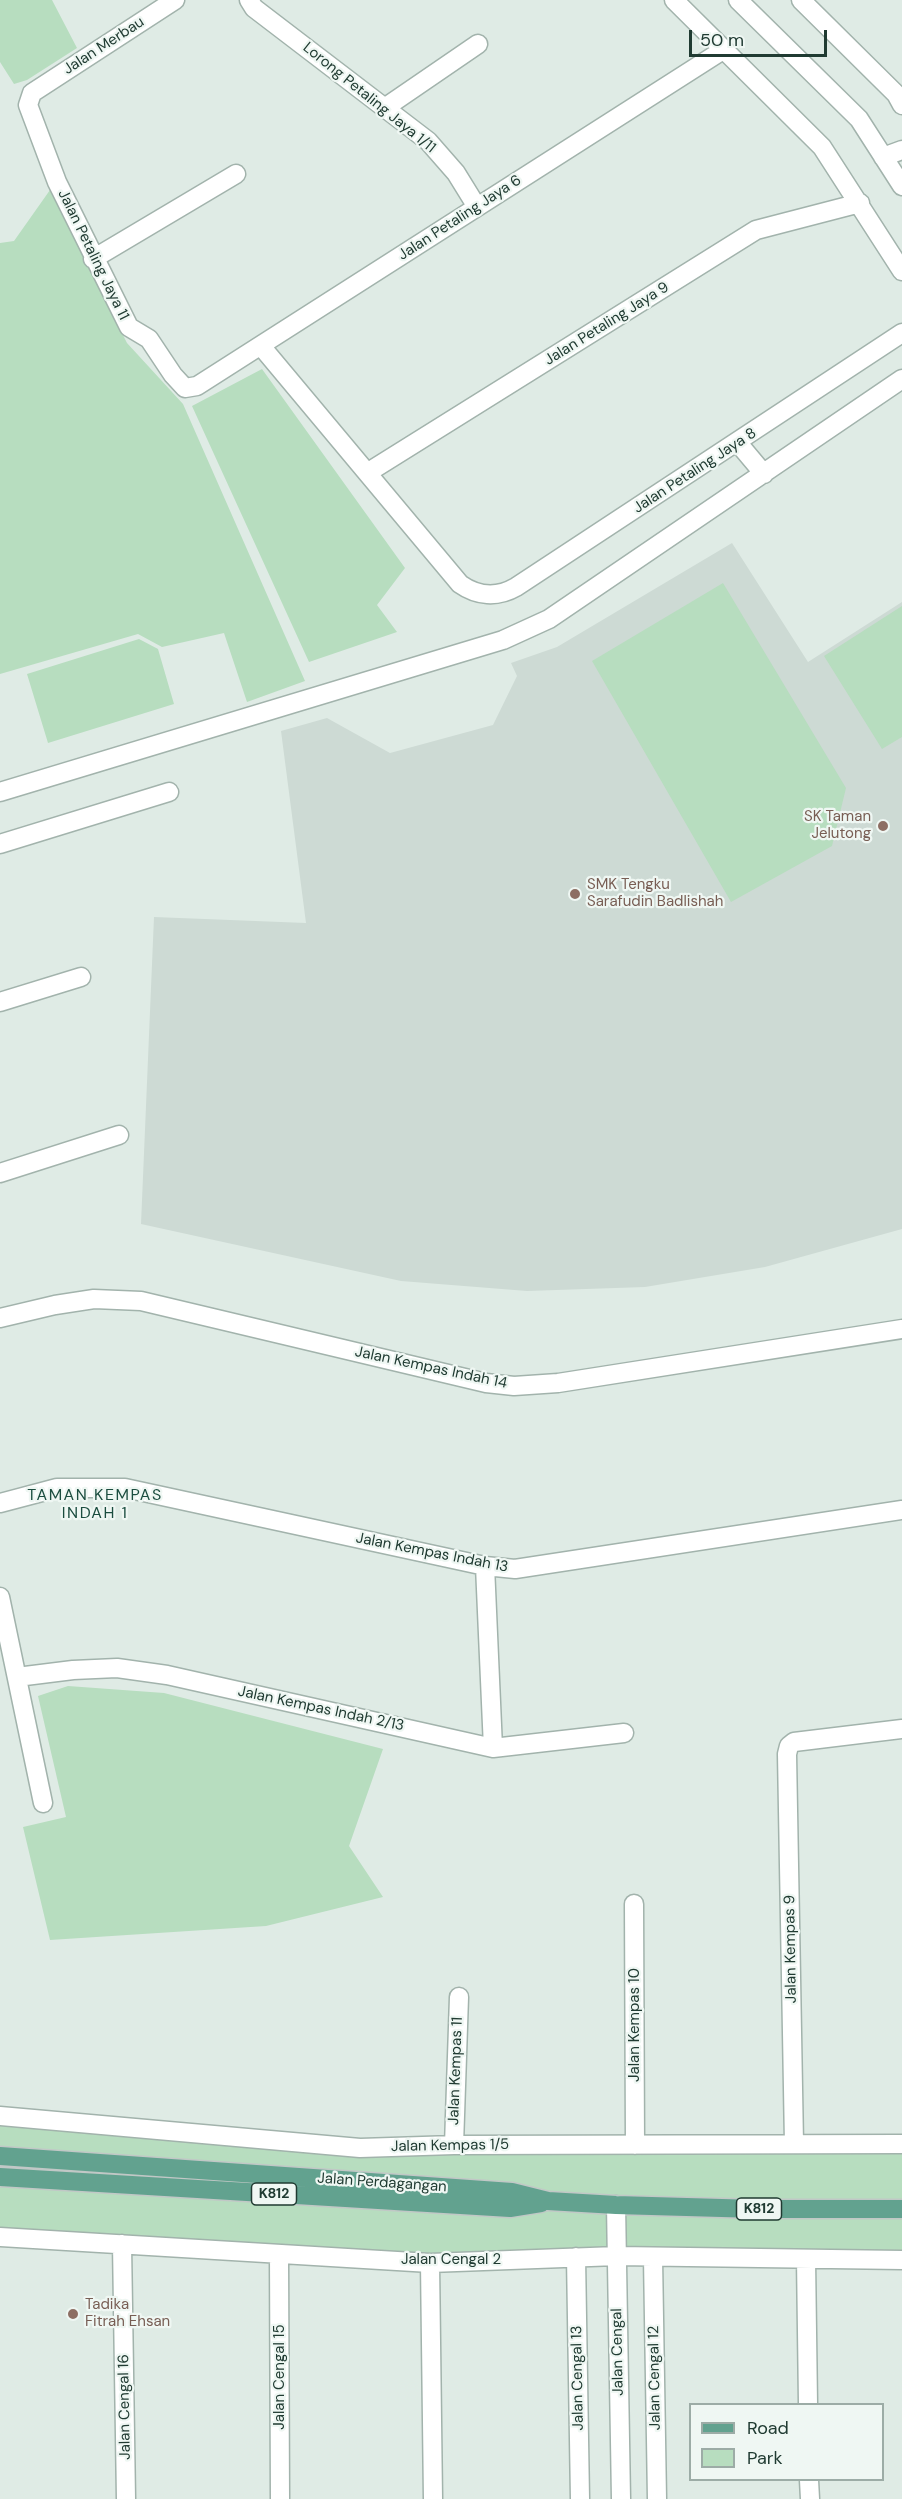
<!DOCTYPE html>
<style>
body{margin:0}
#map{position:relative;width:902px;height:2499px;overflow:hidden;background:#dfebe5;font-family:"DM Sans",sans-serif}
canvas{display:block}
.legend{position:absolute;left:689px;top:2403px;width:195px;height:78px;box-sizing:border-box;background:#eff7f3;border:2px solid #9caca6;margin:0;padding:8px 10px;list-style:none;font-size:18px;color:#203b32}
.legend li{display:flex;align-items:center;gap:12px;height:30px}
.legend b{width:30px;border:2px solid #9caca6}
.scale{position:absolute;left:689px;top:30px;width:138px;height:27px;box-sizing:border-box;border:3px solid #203b32;border-top:0;padding-left:8px;font-size:18px;line-height:21px;white-space:nowrap;color:#203b32;-webkit-text-stroke:4px #eff7f3;paint-order:stroke}
</style>
<div id="map">
<canvas width="902" height="2499"></canvas>
<ul class="legend">
<li><b style="height:8px;background:#62a28f"></b>Road</li>
<li><b style="height:16px;background:#b7ddbf"></b>Park</li>
</ul>
<div class="scale">50 m</div>
</div>
<script>
const c = document.querySelector('canvas').getContext('2d');
c.lineJoin = 'round';
function fill(path, color) { c.fillStyle = color; c.fill(path, 'evenodd'); }
function strokePath(path, color, width, dash) { c.strokeStyle = color; c.lineWidth = width; c.lineCap = dash ? 'butt' : 'round'; c.setLineDash(dash || []); c.stroke(path); }
function write(font, color, halo, rows, align = 'center') {
  c.font = font + ' "DM Sans",sans-serif'; c.lineWidth = 4.5; c.setLineDash([]); c.textBaseline = 'middle'; c.strokeStyle = halo; c.fillStyle = color; for (const [text, x, y, turn = 0] of rows) {
    c.save(); c.translate(x, y); c.rotate((+turn || 0) * Math.PI / 180); c.textAlign = isNaN(turn) ? turn : align; if (halo) c.strokeText(text, 0, 0); c.fillText(text, 0, 0); c.restore();
  }
}
const built = new Path2D(`
 M 732,543 L 808,662 L 902,602 L 902,1229 L 765,1267 L 645,1287 L 527,1291 L 401,1281 L 141,1224 L 154,917 L 306,923 L 281,731 L 327,718 L 390,753 L 493,725 L 517,676 L 511,663 L 557,647 Z`);
const green = new Path2D(`
 M 0,0 L 52,0 L 77,48 L 27,80 L 14,84 L 0,62 Z
 M 50,190 L 127,343 L 183,404 L 305,681 L 247,702 L 224,633 L 162,647 L 138,634 L 0,674 L 0,243 L 14,241 Z
 M 262,369 L 405,568 L 377,605 L 397,632 L 309,662 L 192,406 Z
 M 723,583 L 846,788 L 832,846 L 731,902 L 592,661 Z
 M 902,606 L 902,737 L 882,749 L 824,656 Z
 M 139,639 L 158,649 L 174,704 L 48,743 L 27,674 Z
 M 68,1686 L 164,1693 L 383,1749 L 349,1846 L 383,1897 L 266,1926 L 50,1940 L 23,1827 L 66,1817 L 38,1696 Z
 M 0,2115 L 360,2148 L 902,2144 L 902,2260 L 430,2263 L 0,2237 L 0,2177 L 539,2200 L 0,2156 Z`);
const minor = new Path2D(`
 M 175,0 L 32,93 L 28,105 L 57,182 L 129,327 L 149,339 L 173,375 L 185,388 L 197,386 L 723,50
 M 249,0 L 254,8 L 428,141 L 456,173 L 477,207
 M 674,0 L 822,147 L 902,271
 M 738,0 L 859,119 L 902,186
 M 801,0 L 896,94 L 902,105
 M 386,107 L 478,44
 M 883,157 L 902,150
 M 93,259 L 236,174
 M 261,346 L 460,584 C 477,596 497,598 516,587 L 902,333
 M 738,443 L 764,474
 M 367,473 L 756,230 L 860,203
 M 0,792 L 503,640 L 549,619 L 902,379
 M 0,844 L 169,792
 M 0,1002 L 81,977
 M 0,1173 L 119,1135
 M 0,1318 L 55,1305 L 94,1299 L 141,1301 L 486,1383 L 514,1386 L 558,1383 L 902,1329
 M 0,1503 L 57,1488 L 125,1488 L 485,1566 L 515,1569 L 902,1510
 M 485,1566 L 493,1748
 M 0,1597 L 43,1803
 M 17,1677 L 73,1670 L 117,1668 L 167,1675 L 493,1748 L 624,1733
 M 634,1904 L 635,2145
 M 0,2116 L 360,2148 L 454,2145 L 902,2144
 M 794,2144 L 787,1754 L 789,1746 L 794,1742 L 902,1729
 M 454,2145 L 459,1997
 M 616,2205 L 621,2499
 M 0,2237 L 430,2263 L 617,2256 L 902,2260
 M 122,2244 L 126,2499
 M 279,2254 L 280,2499
 M 576,2257 L 580,2499
 M 653,2258 L 657,2499
 M 806,2259 L 808,2404
 M 430,2263 L 433,2499
 M 809,2480 L 810,2499`);
const major = new Path2D(`
 M 0,2156 L 512,2192 L 548,2201 L 616,2205 L 757,2209 L 902,2209
 M 0,2177 L 510,2208 L 541,2203`);
const markers = [
 [883,826,6,"#8d6e63"],
 [575,894,6,"#8d6e63"],
 [73,2314,6,"#8d6e63"]
];
const shields = [
 [274,2194,45],
 [759,2209,45]
];
const shieldNames = [
 ["K812",274,2194],
 ["K812",759,2209]
];
const streetNames = [
 ["Jalan Merbau",104,46,-33],
 ["Lorong Petaling Jaya 1/11",369,98,39],
 ["Jalan Petaling Jaya 6",460,218,-33],
 ["Jalan Petaling Jaya 11",93,255,64],
 ["Jalan Petaling Jaya 9",607,324,-32],
 ["Jalan Petaling Jaya 8",695,471,-33],
 ["Jalan Kempas Indah 14",431,1368,12],
 ["Jalan Kempas Indah 13",432,1553,11],
 ["Jalan Kempas Indah 2/13",321,1709,12],
 ["Jalan Kempas 9",791,1949,-91],
 ["Jalan Kempas 10",635,2025,-90],
 ["Jalan Kempas 11",456,2071,-88],
 ["Jalan Kempas 1/5",450,2146,-1],
 ["Jalan Perdagangan",382,2183,4],
 ["Jalan Cengal 2",451,2260],
 ["Jalan Cengal",618,2352,-91],
 ["Jalan Cengal 15",280,2377,-90],
 ["Jalan Cengal 13",578,2378,-91],
 ["Jalan Cengal 12",655,2378,-91],
 ["Jalan Cengal 16",125,2407,-91]
];
const educationNames = [
 ["SK Taman",871,817,"right"],
 ["Jelutong",871,834,"right"],
 ["SMK Tengku",587,885],
 ["Sarafudin Badlishah",587,902],
 ["Tadika",85,2305],
 ["Fitrah Ehsan",85,2322]
];
const neighbourhoodNames = [
 ["TAMAN KEMPAS",95,1496],
 ["INDAH 1",95,1514]
];
fill(built, '#cddad4');
fill(green, '#b7ddbf');
strokePath(minor, '#a2b3ac', 21);
strokePath(major, '#c1c8c6', 21);
strokePath(minor, '#fff', 18);
strokePath(major, '#62a28f', 18);
for (const [x, y, r, color] of markers) { const dot = new Path2D(); dot.arc(x, y, r, 0, 2 * Math.PI); c.fillStyle = color; c.fill(dot); strokePath(dot, '#eff7f3', 2); }
for (const [x, y, w] of shields) { const box = new Path2D(); box.roundRect(x - w / 2, y - 11, w, 22, 4.5); c.fillStyle = '#eff7f3'; c.fill(box); strokePath(box, '#203b32', 1.5); }
write('bold 14px', '#203b32', null, shieldNames);
write('15px', '#203b32', '#eff7f3', streetNames);
write('15px', '#785e54', '#eff7f3', educationNames, 'left');
c.letterSpacing = '1.5px';
write('16px', '#1b4d3f', '#eff7f3', neighbourhoodNames);
c.letterSpacing = '0px';
</script>
